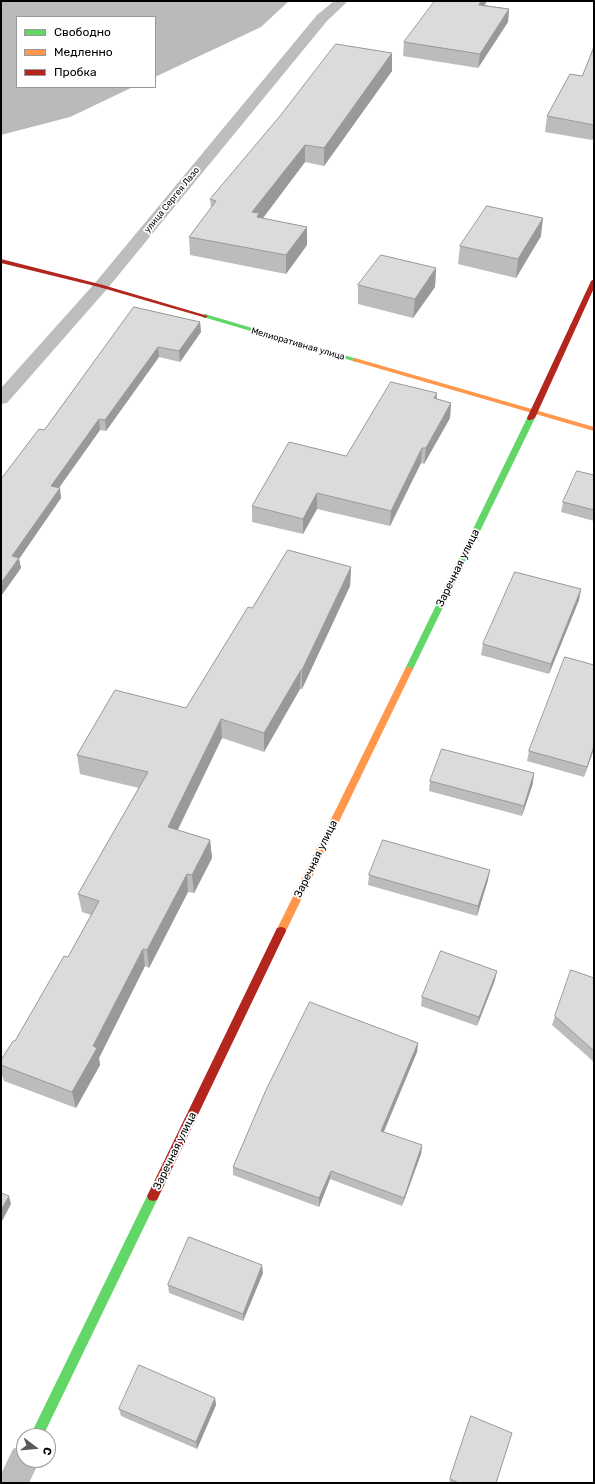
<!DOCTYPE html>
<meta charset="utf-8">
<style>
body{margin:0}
#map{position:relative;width:595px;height:1484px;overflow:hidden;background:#fff;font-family:Rubik,sans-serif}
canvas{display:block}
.frame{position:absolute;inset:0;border:2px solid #000;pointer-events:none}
.legend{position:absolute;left:16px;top:16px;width:140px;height:72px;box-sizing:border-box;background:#fff;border:1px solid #999;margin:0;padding:5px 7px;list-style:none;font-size:12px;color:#000}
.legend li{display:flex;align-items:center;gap:8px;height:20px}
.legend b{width:20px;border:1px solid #999}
.north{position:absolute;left:16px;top:1428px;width:40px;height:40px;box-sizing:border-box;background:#fff;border:1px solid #999;border-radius:50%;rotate:106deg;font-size:11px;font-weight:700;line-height:16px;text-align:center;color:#000}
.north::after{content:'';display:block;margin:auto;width:14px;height:18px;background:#595959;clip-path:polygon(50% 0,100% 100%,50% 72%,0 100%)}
</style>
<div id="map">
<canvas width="595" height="1484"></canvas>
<div class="frame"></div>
<ul class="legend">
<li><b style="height:5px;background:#63d668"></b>Свободно</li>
<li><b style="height:5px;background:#ff974d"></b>Медленно</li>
<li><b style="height:5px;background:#b3261e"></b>Пробка</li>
</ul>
<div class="north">С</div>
</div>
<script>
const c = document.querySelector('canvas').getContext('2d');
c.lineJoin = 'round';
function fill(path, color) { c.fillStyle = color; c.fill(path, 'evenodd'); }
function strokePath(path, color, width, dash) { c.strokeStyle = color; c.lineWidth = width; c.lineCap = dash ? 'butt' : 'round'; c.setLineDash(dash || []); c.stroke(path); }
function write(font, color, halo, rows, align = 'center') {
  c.font = font + ' Rubik,sans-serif'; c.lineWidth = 3.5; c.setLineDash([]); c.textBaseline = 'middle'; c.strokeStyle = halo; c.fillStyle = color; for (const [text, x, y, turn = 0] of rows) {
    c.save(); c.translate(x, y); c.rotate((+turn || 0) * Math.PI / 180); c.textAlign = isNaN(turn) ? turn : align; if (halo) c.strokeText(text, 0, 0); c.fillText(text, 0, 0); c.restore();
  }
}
const water = new Path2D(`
 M 1,1 L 289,1 L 261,27 L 155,77 L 155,17 L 17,17 L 17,87 L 133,87 L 70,117 L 1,135 Z`);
const street = new Path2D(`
 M 334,1 L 348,1 L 327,21 L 107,289 L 7,403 L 1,404 L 1,388 L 95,283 L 317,15 Z
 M 24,1444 L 24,1460 L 40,1460 L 29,1483 L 1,1483 L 1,1474 L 13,1449 Z`);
const fast = new Path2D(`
 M 205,314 L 357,359 L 358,360 L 355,362 L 353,361 L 203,317 L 202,316 Z
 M 528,416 L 531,416 L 535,418 L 413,669 L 409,672 L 406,671 L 405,669 Z
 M 153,1191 L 157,1192 L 159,1196 L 157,1200 L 43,1436 L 30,1436 L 149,1192 Z`);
const slow = new Path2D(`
 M 355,358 L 594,427 L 594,431 L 353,361 L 352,360 Z
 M 409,666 L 413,669 L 286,931 L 285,934 L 281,935 L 277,934 L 276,931 L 405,669 Z`);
const jam = new Path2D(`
 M 1,259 L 103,285 L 208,316 L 205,318 L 203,317 L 99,287 L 1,263 Z
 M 594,279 L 594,288 L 535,418 L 531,420 L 528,420 L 527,418 L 591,281 Z
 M 281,927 L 285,928 L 286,931 L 157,1200 L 153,1201 L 149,1200 L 147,1196 L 149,1192 L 277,928 Z`);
const wall = new Path2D(`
 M 485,5 L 509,9 L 508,22 L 478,68 L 403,56 L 404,42 Z
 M 594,47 L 594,136 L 592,140 L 545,132 L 547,116 L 582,76 Z
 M 392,53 L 392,71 L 324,166 L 305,162 L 263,218 L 307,245 L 286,274 L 190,255 L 189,237 L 211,208 L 210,199 Z
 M 541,236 L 516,278 L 458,264 L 460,246 Z
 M 436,268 L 435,287 L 413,318 L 358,304 L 358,285 Z
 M 134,307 L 200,322 L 201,332 L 180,362 L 159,357 L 106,431 L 100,430 L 59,488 L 61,498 L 19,559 L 21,568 L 1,596 L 1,479 L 44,430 Z
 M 437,399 L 451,403 L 450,418 L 424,464 L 421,463 L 390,526 L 317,509 L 303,534 L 252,522 L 252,506 L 346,456 Z
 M 594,475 L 594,521 L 561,512 L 563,502 Z
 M 351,567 L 350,586 L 302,689 L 300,689 L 264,752 L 222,738 L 178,830 L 210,840 L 212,858 L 194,893 L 188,892 L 149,968 L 145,966 L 99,1058 L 100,1065 L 76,1108 L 4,1081 L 1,1072 L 1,1060 L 15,1041 L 68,957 L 91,915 L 82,912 L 78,894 L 139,788 L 80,774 L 77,755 L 186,708 L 252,608 Z
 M 581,589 L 579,600 L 549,674 L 481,655 L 483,644 Z
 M 594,665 L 594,749 L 584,777 L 527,761 L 529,751 Z
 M 430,781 L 533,783 L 522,816 L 429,791 Z
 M 369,875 L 488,880 L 477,916 L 368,885 Z
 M 594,978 L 594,1062 L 552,1025 L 555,1016 Z
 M 495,980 L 477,1026 L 421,1006 L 422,997 Z
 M 418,1043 L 417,1052 L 384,1132 L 422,1145 L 421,1154 L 402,1206 L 330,1179 L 319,1207 L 233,1175 L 233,1167 Z
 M 263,1273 L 243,1321 L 169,1293 L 168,1285 Z
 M 215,1398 L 216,1405 L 197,1449 L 121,1416 L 119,1409 Z
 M 471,1416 L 496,1483 L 449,1483 Z`);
const shadedWall = new Path2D(`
 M 481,1 L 487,1 L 478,18 L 479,5 Z
 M 509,9 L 508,22 L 478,68 L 480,54 Z
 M 392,53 L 392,71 L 324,166 L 324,148 Z
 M 594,128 L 594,136 L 592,140 Z
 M 305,145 L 305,162 L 260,222 L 252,212 Z
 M 543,218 L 541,236 L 516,278 L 518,259 Z
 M 307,227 L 307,245 L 286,274 L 286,255 Z
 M 436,268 L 435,287 L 413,318 L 415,299 Z
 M 200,322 L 201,332 L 180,362 L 179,351 Z
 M 158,347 L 159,357 L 106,431 L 105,420 Z
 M 437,393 L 436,409 L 434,398 Z
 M 451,403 L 450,418 L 424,464 L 426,448 Z
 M 99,419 L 100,430 L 53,496 L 51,486 Z
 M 422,448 L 421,463 L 390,526 L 391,511 Z
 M 60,488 L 61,498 L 19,559 L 21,568 L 1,596 L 1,583 L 12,556 Z
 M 317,493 L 317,509 L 303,534 L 303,519 Z
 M 351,567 L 350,586 L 302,689 L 302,670 Z
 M 581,589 L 579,600 L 549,674 L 551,664 Z
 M 301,670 L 300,689 L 264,752 L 264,733 Z
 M 221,719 L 222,738 L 170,845 L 168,827 Z
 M 594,746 L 594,749 L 584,777 L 587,767 Z
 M 534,773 L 533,783 L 522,816 L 524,806 Z
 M 210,840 L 212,858 L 194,893 L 192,875 Z
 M 490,870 L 488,880 L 477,916 L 478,906 Z
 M 187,874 L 188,892 L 149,968 L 147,950 Z
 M 143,949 L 145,966 L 99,1058 L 100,1065 L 76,1108 L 72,1092 L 93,1046 Z
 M 497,971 L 495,980 L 477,1026 L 479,1017 Z
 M 418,1043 L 417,1052 L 380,1140 L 381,1131 Z
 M 422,1145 L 421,1154 L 402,1206 L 404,1198 Z
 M 331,1171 L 330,1179 L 319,1207 L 319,1198 Z
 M 9,1196 L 11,1204 L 1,1223 L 1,1210 Z
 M 262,1265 L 263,1273 L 243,1321 L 243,1314 Z
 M 215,1398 L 216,1405 L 197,1449 L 196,1442 Z`);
const building = new Path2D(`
 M 435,1 L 481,1 L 479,5 L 509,9 L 480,54 L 404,42 Z
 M 336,44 L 392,53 L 324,148 L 305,145 L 252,212 L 259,213 L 257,217 L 307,227 L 286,255 L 189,237 L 216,201 L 210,199 L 280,116 Z
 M 594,47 L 594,125 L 547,116 L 570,74 L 582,76 Z
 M 487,206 L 543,218 L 518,259 L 460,246 Z
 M 381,255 L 436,268 L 415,299 L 358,285 Z
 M 134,307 L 200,322 L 179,351 L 158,347 L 105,420 L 99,419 L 51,486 L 60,488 L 12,556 L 19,558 L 1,583 L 1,479 L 39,429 L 44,430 Z
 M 391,382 L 437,393 L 434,398 L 451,403 L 426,448 L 422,448 L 391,511 L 317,493 L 303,519 L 252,506 L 289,442 L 346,456 Z
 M 577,471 L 594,475 L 594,510 L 563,502 Z
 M 288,550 L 351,567 L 302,670 L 301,670 L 264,733 L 221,719 L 168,827 L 210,840 L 192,875 L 187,874 L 147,950 L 143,949 L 93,1046 L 97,1048 L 72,1092 L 1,1065 L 1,1060 L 13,1041 L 15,1041 L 64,956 L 68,957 L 99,901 L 78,894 L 148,772 L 77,755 L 115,690 L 186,708 L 248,607 L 252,608 Z
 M 515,572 L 581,589 L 551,664 L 483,644 Z
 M 565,657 L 594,665 L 594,746 L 587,767 L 529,751 Z
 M 442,749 L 534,773 L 524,806 L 430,781 Z
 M 383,840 L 490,870 L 478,906 L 369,875 Z
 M 441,951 L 497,971 L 479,1017 L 422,997 Z
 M 571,970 L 594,978 L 594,1051 L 555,1016 Z
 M 310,1002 L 418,1043 L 381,1131 L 422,1145 L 404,1198 L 331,1171 L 319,1198 L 233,1167 L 266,1090 Z
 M 1,1193 L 9,1196 L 1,1210 Z
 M 189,1237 L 262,1265 L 243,1314 L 168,1285 Z
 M 139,1365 L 215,1398 L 196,1442 L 119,1409 Z
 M 471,1416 L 512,1433 L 496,1483 L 459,1483 L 450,1479 Z`);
const farStreetnames = [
 ["улица Сергея Лазо",172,200,-51],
 ["Мелиоративная улица",298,344,16]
];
const streetNames = [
 ["Заречная улица",458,568,-64],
 ["Заречная улица",316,859,-64],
 ["Заречная улица",175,1151,-64]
];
fill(water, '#bababa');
fill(street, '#bdbdbd');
fill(fast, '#63d668');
fill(slow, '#ff974d');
fill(jam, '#b3261e');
fill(wall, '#bcbcbc');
fill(shadedWall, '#999');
fill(building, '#dbdbdb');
strokePath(building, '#999', 1);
write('9px', '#000', '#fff', farStreetnames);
write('11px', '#000', '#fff', streetNames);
</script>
